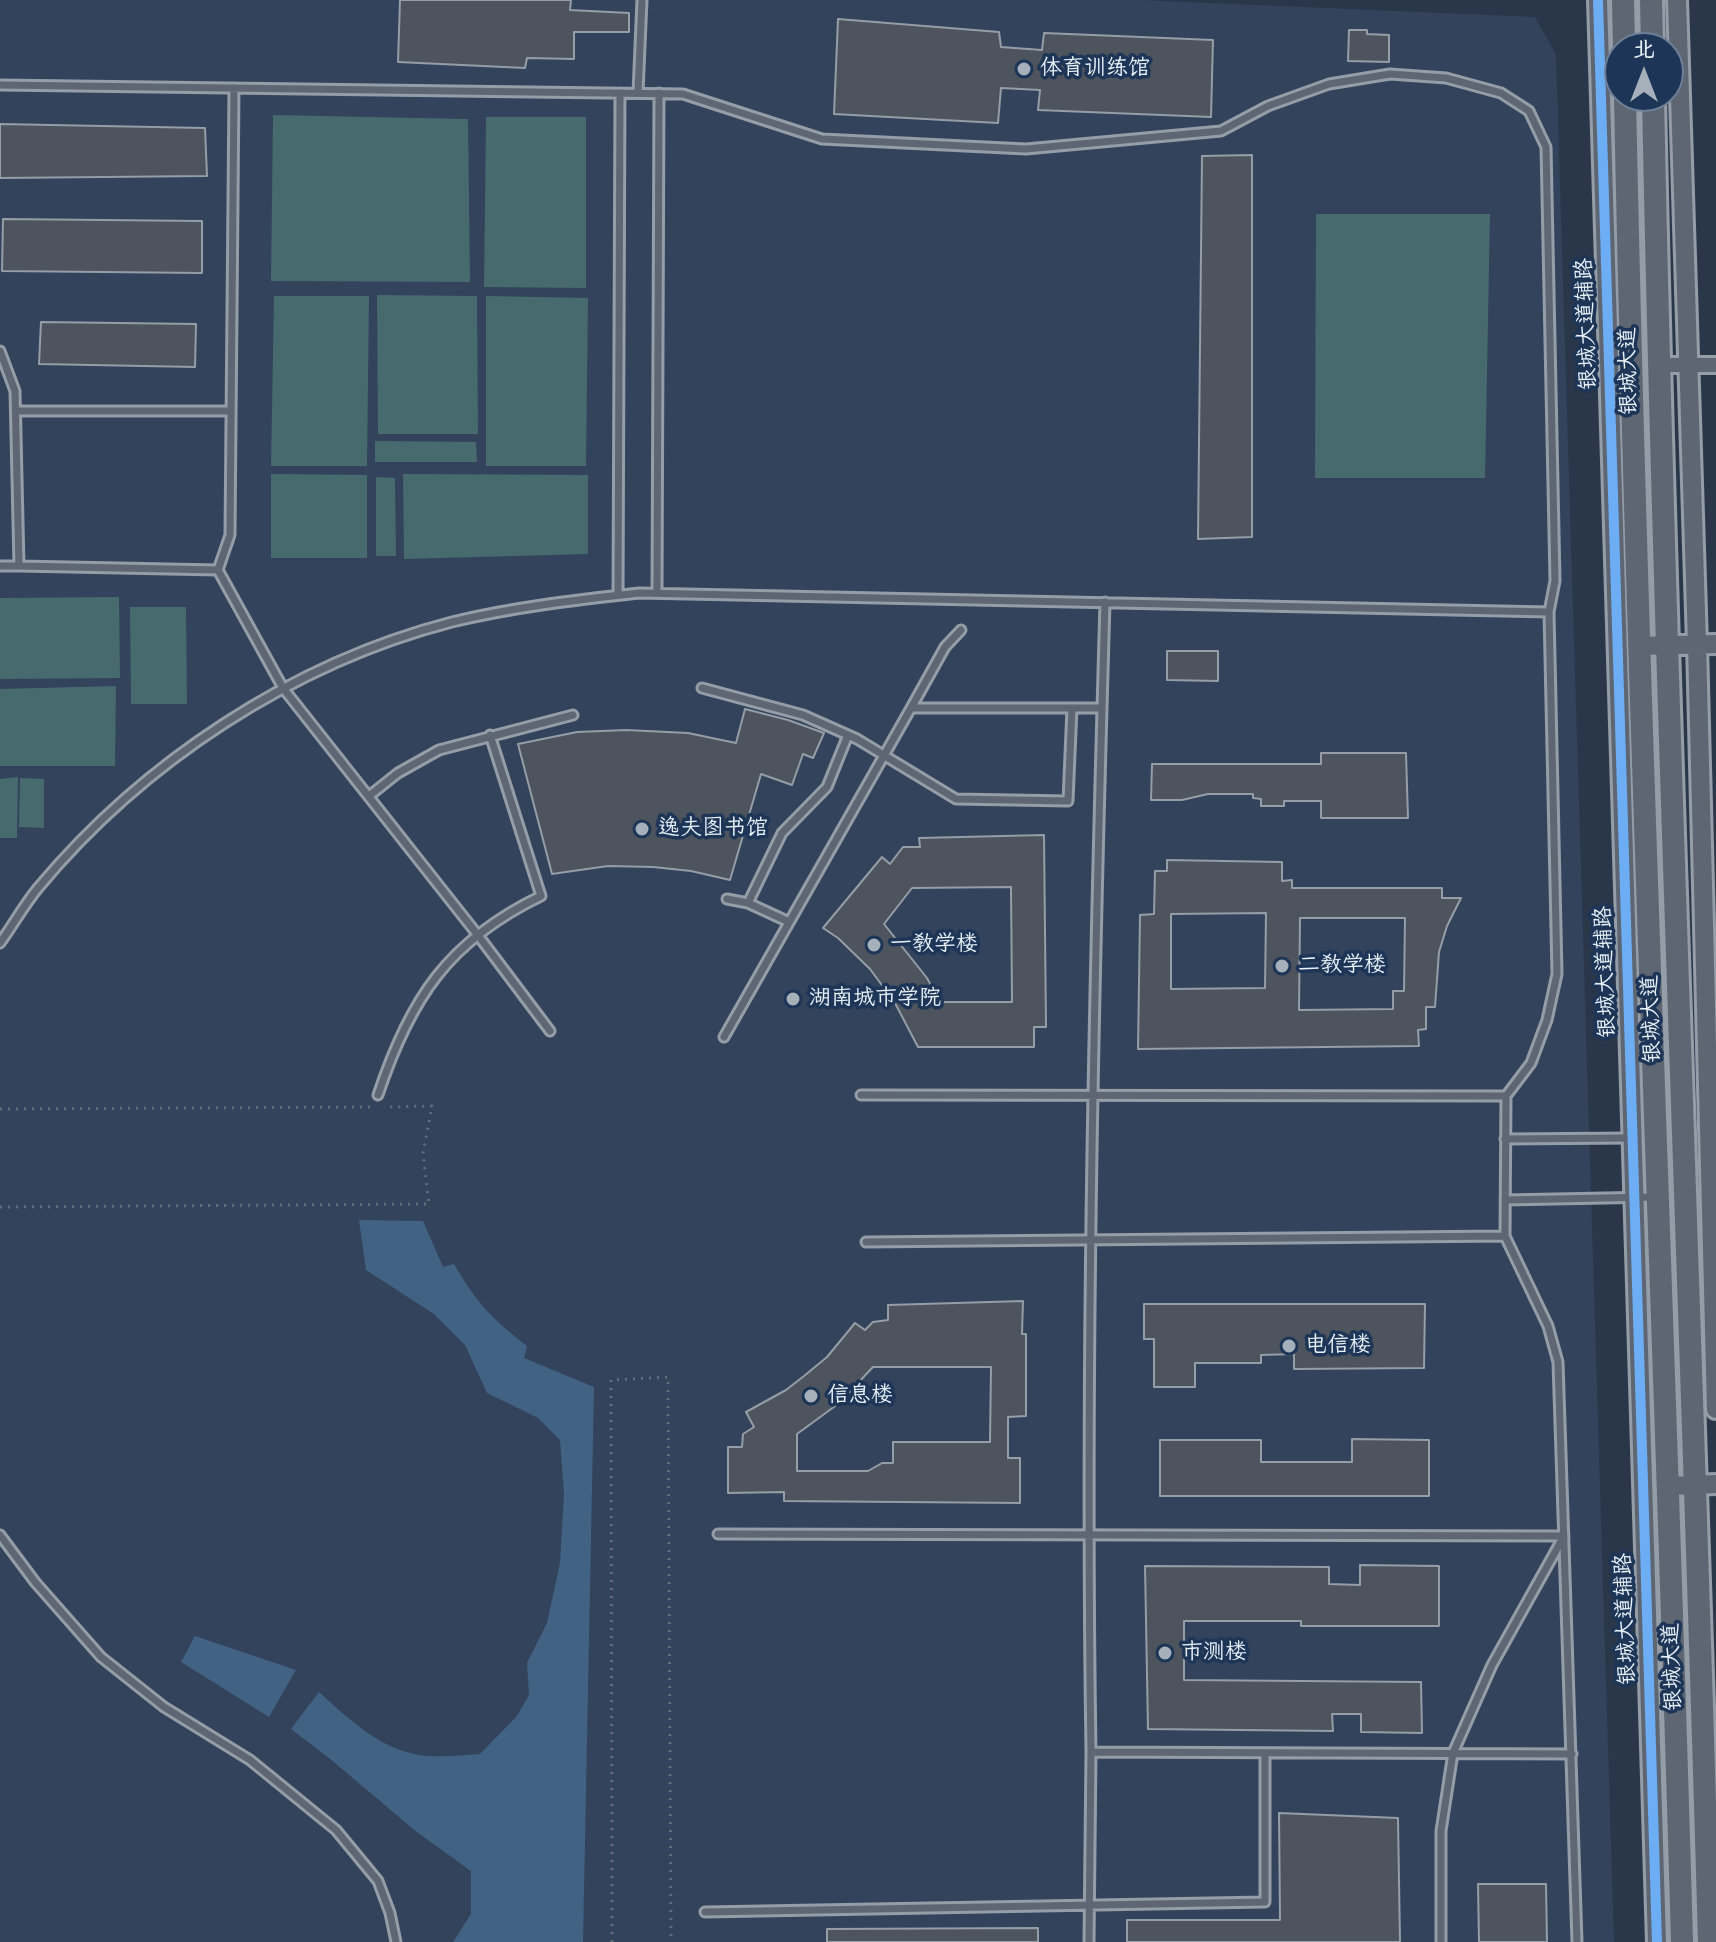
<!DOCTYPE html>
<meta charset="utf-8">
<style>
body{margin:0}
#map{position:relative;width:1716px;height:1942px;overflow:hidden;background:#2a374a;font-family:"Architects Daughter","LXGW WenKai TC",sans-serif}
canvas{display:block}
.north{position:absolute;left:1604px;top:32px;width:80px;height:80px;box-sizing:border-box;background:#1d3557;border:2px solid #6e8097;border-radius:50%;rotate:0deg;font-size:22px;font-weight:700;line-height:32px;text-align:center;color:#e8f1f8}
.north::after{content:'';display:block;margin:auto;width:28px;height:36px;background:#a6b0bb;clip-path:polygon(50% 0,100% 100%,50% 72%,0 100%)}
</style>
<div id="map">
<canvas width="1716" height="1942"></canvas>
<div class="north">北</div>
</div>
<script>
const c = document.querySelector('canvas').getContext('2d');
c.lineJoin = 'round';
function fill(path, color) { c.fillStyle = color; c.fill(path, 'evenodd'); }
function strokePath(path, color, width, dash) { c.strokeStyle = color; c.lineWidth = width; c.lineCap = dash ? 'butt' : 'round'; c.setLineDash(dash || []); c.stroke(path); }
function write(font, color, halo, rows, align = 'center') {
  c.font = font + ' "Architects Daughter","LXGW WenKai TC",sans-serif'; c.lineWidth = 7; c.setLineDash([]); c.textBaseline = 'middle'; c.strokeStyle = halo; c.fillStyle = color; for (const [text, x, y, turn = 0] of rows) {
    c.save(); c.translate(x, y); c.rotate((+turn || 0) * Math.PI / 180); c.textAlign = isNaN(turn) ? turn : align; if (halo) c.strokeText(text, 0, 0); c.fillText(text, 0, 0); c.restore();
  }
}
const built = new Path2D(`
 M 0,0 L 1141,0 L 1535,17 L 1556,55 L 1614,1942 L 0,1942 Z`);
const green = new Path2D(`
 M 273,115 L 468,119 L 470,282 L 271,281 Z
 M 486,117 L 586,117 L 586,288 L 484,287 Z
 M 1316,214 L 1490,214 L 1485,478 L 1315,478 Z
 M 377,295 L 477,296 L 478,434 L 378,434 Z
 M 274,296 L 369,296 L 367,466 L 271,466 Z
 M 486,296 L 588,298 L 586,466 L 486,466 Z
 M 375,441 L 476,442 L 477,462 L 375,462 Z
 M 271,474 L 367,475 L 367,558 L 271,558 Z
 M 403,474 L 588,475 L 588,554 L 404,559 Z
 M 376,477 L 395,478 L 396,556 L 376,556 Z
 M 119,597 L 120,678 L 0,679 L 0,598 Z
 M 130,607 L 186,607 L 187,704 L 131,704 Z
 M 116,686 L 115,766 L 0,766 L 0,689 Z
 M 18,777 L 17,838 L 0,838 L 0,779 Z
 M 20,778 L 44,779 L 44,828 L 19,827 Z`);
const water = new Path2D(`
 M 359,1220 L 423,1221 L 443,1267 L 454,1264 C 476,1302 492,1319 527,1346 L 524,1358 L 594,1387 L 583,1942 L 453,1942 L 471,1914 L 471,1871 L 418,1833 L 329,1758 L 291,1729 L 319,1692 C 350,1720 386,1755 430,1756 C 447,1757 464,1755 480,1754 L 517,1716 L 529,1695 L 527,1663 L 547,1623 L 560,1563 L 564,1494 L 560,1440 L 538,1418 L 487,1393 L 465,1345 L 434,1314 L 366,1270 Z
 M 195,1636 L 296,1670 L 269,1717 L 181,1662 Z`);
const building = new Path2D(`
 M 400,0 L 571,0 L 570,10 L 629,13 L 629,32 L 574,32 L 574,59 L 527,58 L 525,68 L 398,62 Z
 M 838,19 L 999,32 L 1001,47 L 1042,50 L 1044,33 L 1213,40 L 1211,117 L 1038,110 L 1040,90 L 1001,88 L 998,123 L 834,114 Z
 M 1349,30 L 1367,30 L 1367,34 L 1389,35 L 1389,62 L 1348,61 Z
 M 0,124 L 205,128 L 207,176 L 0,178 Z
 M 1252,155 L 1252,537 L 1198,539 L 1202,156 Z
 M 3,219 L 202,221 L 202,273 L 2,271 Z
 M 41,322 L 196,324 L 195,367 L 39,364 Z
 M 1167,651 L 1218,651 L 1218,681 L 1167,680 Z
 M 745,709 L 788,720 L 824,733 L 813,758 L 803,754 L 792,785 L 761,774 L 730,880 L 691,871 L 653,867 L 608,866 L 552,874 L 518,744 L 577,732 L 626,730 L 688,733 L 736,743 Z
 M 1321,753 L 1406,753 L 1408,818 L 1321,818 L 1321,801 L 1284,801 L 1284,806 L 1261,806 L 1261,799 L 1253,798 L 1253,794 L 1208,794 L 1182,800 L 1151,800 L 1152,764 L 1321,764 Z
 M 1044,835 L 1046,1027 L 1034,1027 L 1034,1047 L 918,1047 L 895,1003 L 870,969 L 838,938 L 823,928 L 882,857 L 890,864 L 903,847 L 920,847 L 919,838 ZM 1011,887 L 1012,1002 L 940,1002 L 927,978 L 884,924 L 912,888 Z
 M 1167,860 L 1282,862 L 1282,881 L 1292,880 L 1292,888 L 1442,888 L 1442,898 L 1461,898 L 1447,926 L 1439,952 L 1435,1007 L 1426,1007 L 1426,1029 L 1418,1030 L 1419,1046 L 1138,1049 L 1140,915 L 1154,914 L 1155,871 L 1167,871 ZM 1266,913 L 1265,988 L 1171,989 L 1171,914 ZM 1300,918 L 1405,918 L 1404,991 L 1393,991 L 1393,1009 L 1299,1010 Z
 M 1023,1301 L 1022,1334 L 1026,1334 L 1026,1416 L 1008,1417 L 1008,1458 L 1020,1458 L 1020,1503 L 784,1501 L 784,1492 L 728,1493 L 728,1447 L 742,1447 L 743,1434 L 754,1427 L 746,1412 L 786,1390 L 804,1376 L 827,1357 L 855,1323 L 865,1330 L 873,1322 L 888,1320 L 888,1305 ZM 873,1367 L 991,1367 L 990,1442 L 893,1442 L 893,1463 L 882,1463 L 868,1471 L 797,1471 L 797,1434 L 838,1404 Z
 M 1144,1304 L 1425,1304 L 1424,1368 L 1294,1369 L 1294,1354 L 1261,1355 L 1261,1363 L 1195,1363 L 1195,1387 L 1154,1387 L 1154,1339 L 1144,1339 Z
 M 1352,1439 L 1429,1440 L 1429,1496 L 1160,1496 L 1160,1440 L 1261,1440 L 1261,1462 L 1352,1462 Z
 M 1360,1565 L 1439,1566 L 1439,1626 L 1301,1626 L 1301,1621 L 1184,1621 L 1184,1680 L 1421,1682 L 1422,1733 L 1361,1732 L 1361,1714 L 1332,1714 L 1333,1731 L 1148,1729 L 1145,1566 L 1329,1567 L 1329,1584 L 1360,1585 Z
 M 1279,1813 L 1398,1818 L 1400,1942 L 1127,1942 L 1127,1920 L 1280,1920 Z
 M 1478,1884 L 1546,1884 L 1547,1942 L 1479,1942 Z
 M 1038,1928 L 1038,1942 L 827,1942 L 827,1929 Z`);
const path = new Path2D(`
 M 0,1109 L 372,1107
 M 0,1207 L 429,1204 L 423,1153 L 432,1106 L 384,1107
 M 612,1942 L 611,1380 L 668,1377 L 671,1942`);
const service = new Path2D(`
 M 0,85 L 683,94 L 822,139 L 1026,149 L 1221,131 L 1268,106 L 1329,84 L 1390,74 L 1446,78 L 1501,93 L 1529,111 L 1546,147 L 1555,581 L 1549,612 L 1557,974 L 1547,1020 L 1531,1063 L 1506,1096 L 1505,1236 L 1548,1326 L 1558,1362 L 1577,1942
 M 638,93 L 642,0
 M 0,351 L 15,391 L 19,566 L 0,566
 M 16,411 L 231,411
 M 19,566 L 218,570 L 283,688 L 477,934 L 550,1031
 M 218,570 L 230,535 L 234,88
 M 657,593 L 659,93
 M 618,595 L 620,93
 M 702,688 L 803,715 L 857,739 L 956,799 L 1068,801 L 1072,708
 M 911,708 L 945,647 L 961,630
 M 369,796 L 398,773 L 439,750 L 573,715
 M 727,899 L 748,903 L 789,922
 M 748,903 L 782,833 L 827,787 L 848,735
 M 0,943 C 13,925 24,905 38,888 C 143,762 293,663 452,622 C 514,607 576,600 639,593 L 1549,612
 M 724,1037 L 911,708 L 1102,708
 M 378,1095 C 410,999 448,941 541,896 L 490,735
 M 861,1095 L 1506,1096
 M 1505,1139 L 1631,1138
 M 1505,1200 L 1655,1197
 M 866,1242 L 1505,1236
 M 718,1534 L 1564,1536 L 1492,1665 L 1453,1753 L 1441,1831 L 1441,1942
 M 0,1535 L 35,1582 L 101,1657 L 164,1707 L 250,1760 L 336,1830 L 378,1881 L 390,1913 L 396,1942
 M 1091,1752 C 1085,1369 1094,985 1105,602
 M 705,1912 L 1265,1902 L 1265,1753
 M 1089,1942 L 1091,1752 L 1572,1754`);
const minor = new Path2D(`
 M 1658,365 L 1716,365`);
const tertiary = new Path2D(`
 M 1598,0 L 1657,1942
 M 1677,0 L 1697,644 L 1716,1409
 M 1640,646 L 1716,644
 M 1669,1486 L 1716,1484`);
const primary = new Path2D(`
 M 1623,0 L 1624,48
 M 1651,0 L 1652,48
 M 1625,96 C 1637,711 1665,1327 1682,1942
 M 1653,96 C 1665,711 1692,1327 1709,1942`);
const cycleway = new Path2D(`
 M 1598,0 L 1657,1942`);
const markers = [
 [1024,69,8,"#a6b0bb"],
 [642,829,8,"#a6b0bb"],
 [874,945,8,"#a6b0bb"],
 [1282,966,8,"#a6b0bb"],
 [793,999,8,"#a6b0bb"],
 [1289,1346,8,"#a6b0bb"],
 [811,1396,8,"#a6b0bb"],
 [1165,1653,8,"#a6b0bb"]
];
const poiNames = [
 ["体育训练馆",1040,69],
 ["逸夫图书馆",658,829],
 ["一教学楼",890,945],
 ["二教学楼",1298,966],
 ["湖南城市学院",809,999],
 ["电信楼",1305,1346],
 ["信息楼",827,1396],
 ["市测楼",1181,1653]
];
const streetNames = [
 ["银城大道辅路",1588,324,-92],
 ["银城大道",1630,371,-91],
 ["银城大道辅路",1607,972,-92],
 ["银城大道",1653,1019,-92],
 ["银城大道辅路",1627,1619,-92],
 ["银城大道",1674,1667,-92]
];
fill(built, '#32435b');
fill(green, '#476a6f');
fill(water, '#416283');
fill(building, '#4d545d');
strokePath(building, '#959da7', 2);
strokePath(service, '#959da7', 13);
strokePath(minor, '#959da7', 20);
strokePath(tertiary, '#959da7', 24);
strokePath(primary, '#959da7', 28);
strokePath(path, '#656d78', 3, [2, 6]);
strokePath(service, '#5d6672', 7);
strokePath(minor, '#5d6672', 14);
strokePath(tertiary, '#5d6672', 18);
strokePath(primary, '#5d6672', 22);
strokePath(cycleway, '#6dadf4', 10);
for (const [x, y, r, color] of markers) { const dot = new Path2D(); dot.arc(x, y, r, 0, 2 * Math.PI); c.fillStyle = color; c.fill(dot); strokePath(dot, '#1d3557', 3); }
write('22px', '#e8f1f8', '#1d3557', poiNames, 'left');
write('22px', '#e8f1f8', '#1d3557', streetNames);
</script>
